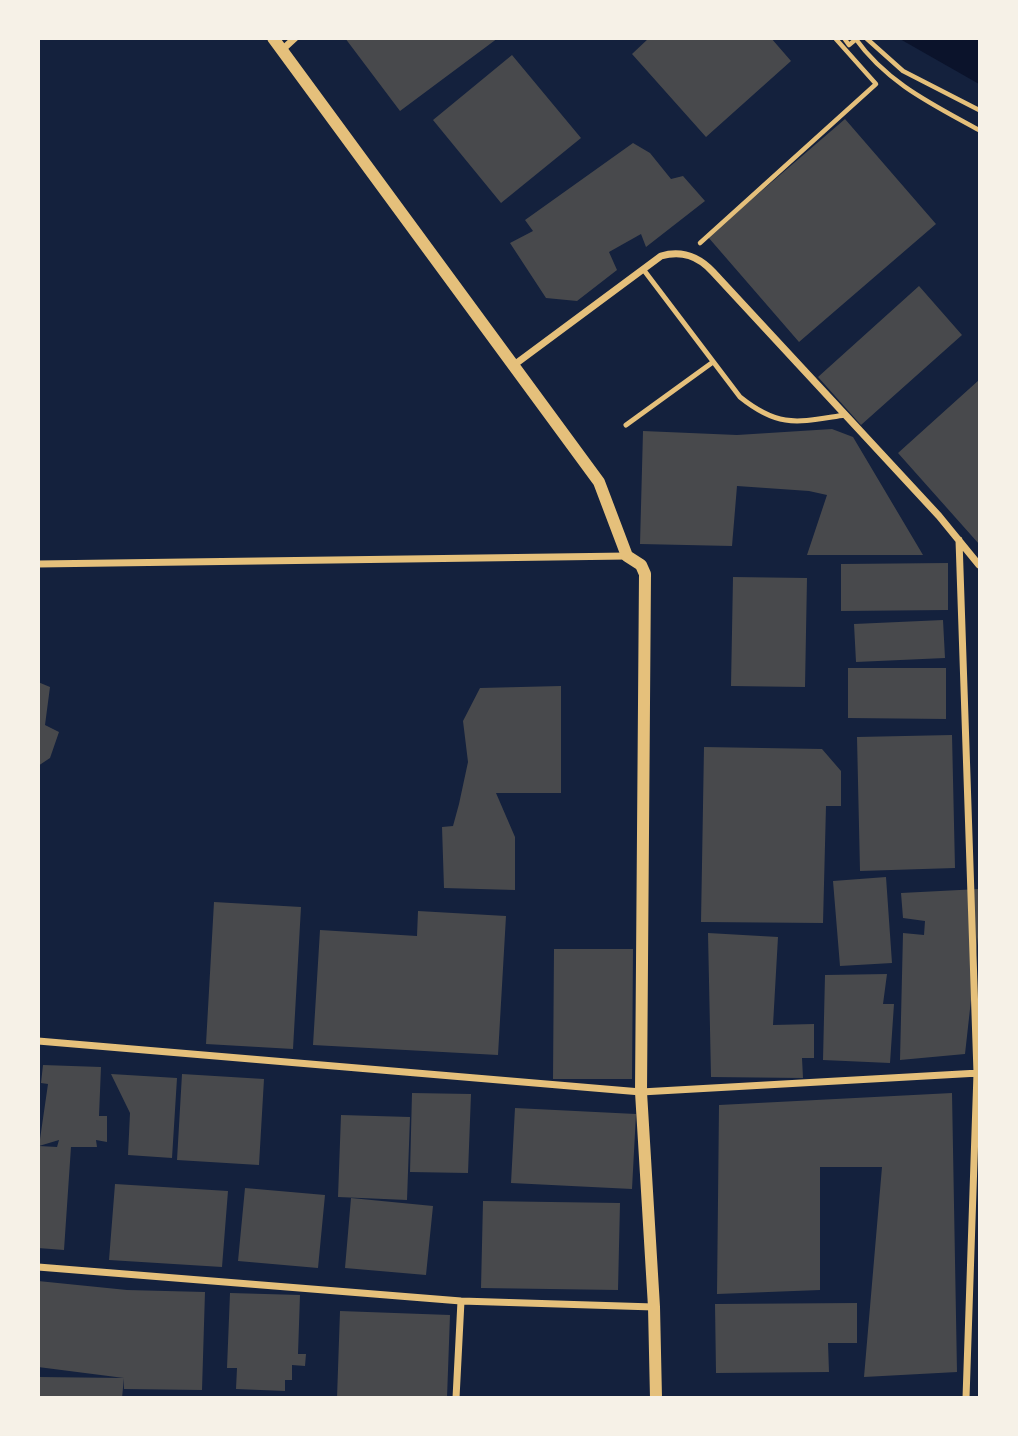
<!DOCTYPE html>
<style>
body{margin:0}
#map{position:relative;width:1018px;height:1436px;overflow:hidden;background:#14213d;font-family:Montserrat,sans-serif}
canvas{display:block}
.frame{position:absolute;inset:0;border:40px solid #f6f1e7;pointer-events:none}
</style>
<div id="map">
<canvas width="1018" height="1436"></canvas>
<div class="frame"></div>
</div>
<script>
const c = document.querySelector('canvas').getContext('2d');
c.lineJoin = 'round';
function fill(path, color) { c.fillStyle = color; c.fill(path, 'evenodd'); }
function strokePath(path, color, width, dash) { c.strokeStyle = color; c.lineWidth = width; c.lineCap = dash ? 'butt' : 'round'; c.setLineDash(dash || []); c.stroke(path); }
const water = new Path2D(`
 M 900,39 L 979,39 L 979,84 Z`);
const building = new Path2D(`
 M 345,38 L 498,38 L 400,111 Z
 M 649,38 L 771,38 L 791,61 L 706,137 L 632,54 Z
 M 512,55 L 581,138 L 501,203 L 433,120 Z
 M 845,119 L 936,224 L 799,342 L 708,237 Z
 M 633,143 L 650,153 L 671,179 L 683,176 L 705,201 L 646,247 L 641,234 L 609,252 L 617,270 L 577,301 L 546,298 L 510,243 L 533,231 L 525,220 Z
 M 919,286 L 962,335 L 861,425 L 818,377 Z
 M 979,380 L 979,544 L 898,453 Z
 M 832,429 L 853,437 L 923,555 L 807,555 L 827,495 L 809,491 L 737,486 L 732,546 L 640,544 L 643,431 L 737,435 Z
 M 948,563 L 948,610 L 841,611 L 841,564 Z
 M 733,577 L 807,578 L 805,687 L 731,686 Z
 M 943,620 L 945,658 L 856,662 L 854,624 Z
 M 848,668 L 946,668 L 946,719 L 848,718 Z
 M 38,682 L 50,687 L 45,725 L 59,732 L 50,758 L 38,766 Z
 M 561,686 L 561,793 L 496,793 L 515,837 L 515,890 L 444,888 L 442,827 L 453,826 L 459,804 L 468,762 L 463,721 L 480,688 Z
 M 952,735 L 955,868 L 860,871 L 857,737 Z
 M 704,747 L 822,749 L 841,771 L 841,806 L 826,806 L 823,923 L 701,922 Z
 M 886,877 L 892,963 L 840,966 L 833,881 Z
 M 979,889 L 979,928 L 965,1054 L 900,1060 L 903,933 L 924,935 L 925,921 L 903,918 L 901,893 Z
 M 214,902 L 301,907 L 293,1049 L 206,1044 Z
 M 418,911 L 506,916 L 498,1055 L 313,1045 L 320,930 L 417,936 Z
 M 708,933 L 778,937 L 773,1025 L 814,1024 L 814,1058 L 802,1058 L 803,1078 L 711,1077 Z
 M 554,949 L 633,949 L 632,1079 L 553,1079 Z
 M 887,974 L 883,1004 L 894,1004 L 890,1063 L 823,1060 L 825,975 Z
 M 43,1065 L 101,1067 L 99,1116 L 107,1116 L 107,1142 L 96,1140 L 97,1147 L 71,1147 L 64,1250 L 38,1248 L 38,1149 L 39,1146 L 57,1147 L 59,1140 L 39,1146 L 48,1084 L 41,1083 Z
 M 111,1074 L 177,1078 L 172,1158 L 128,1155 L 130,1113 Z
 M 182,1074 L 264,1079 L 259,1165 L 177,1160 Z
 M 412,1093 L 471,1094 L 468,1173 L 410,1172 Z
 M 952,1093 L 957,1372 L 864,1377 L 882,1167 L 820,1167 L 820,1290 L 717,1294 L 719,1105 Z
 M 515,1108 L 636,1114 L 632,1189 L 511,1183 Z
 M 341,1115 L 410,1117 L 407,1200 L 338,1197 Z
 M 115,1184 L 228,1191 L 222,1267 L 109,1260 Z
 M 245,1188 L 325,1195 L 318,1268 L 238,1261 Z
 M 351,1198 L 433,1206 L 426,1275 L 345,1268 Z
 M 483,1201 L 620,1203 L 618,1290 L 481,1288 Z
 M 38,1281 L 127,1290 L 205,1292 L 202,1390 L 124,1389 L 124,1378 L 122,1398 L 38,1398 L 38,1377 L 124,1378 L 38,1367 Z
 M 230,1293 L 300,1295 L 298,1354 L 306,1354 L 305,1366 L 292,1365 L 292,1380 L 285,1380 L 285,1391 L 236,1389 L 237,1368 L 227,1368 Z
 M 857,1303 L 857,1343 L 828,1343 L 829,1372 L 716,1373 L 715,1304 Z
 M 340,1311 L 450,1315 L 447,1398 L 337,1398 Z`);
const path = new Path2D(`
 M 844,38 L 849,45 L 855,40
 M 855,38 C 887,83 932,104 979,130
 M 866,38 L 903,71 L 979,110
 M 700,243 L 876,84 L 835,38`);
const service = new Path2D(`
 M 643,269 L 740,397 C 780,429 798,422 845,415
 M 626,425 L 713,362`);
const minor = new Path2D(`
 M 282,50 L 295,38
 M 514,365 L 661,256 C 682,250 698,256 713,272 L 939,516 L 979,565
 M 959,540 L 977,1073 L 966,1398
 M 38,564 L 627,556
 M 38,1041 L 641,1092 L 979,1073
 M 38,1267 L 461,1301 L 654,1307
 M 456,1398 L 461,1301`);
const tertiary = new Path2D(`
 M 273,38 L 599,482 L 627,556 L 641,565 L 645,574 L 641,1092 L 654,1307 L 656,1398`);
fill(water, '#0b132b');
fill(building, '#48494c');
strokePath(path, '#e5c07b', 4.5);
strokePath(service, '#e5c07b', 5);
strokePath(minor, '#e5c07b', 7);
strokePath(tertiary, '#e5c07b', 12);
</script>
